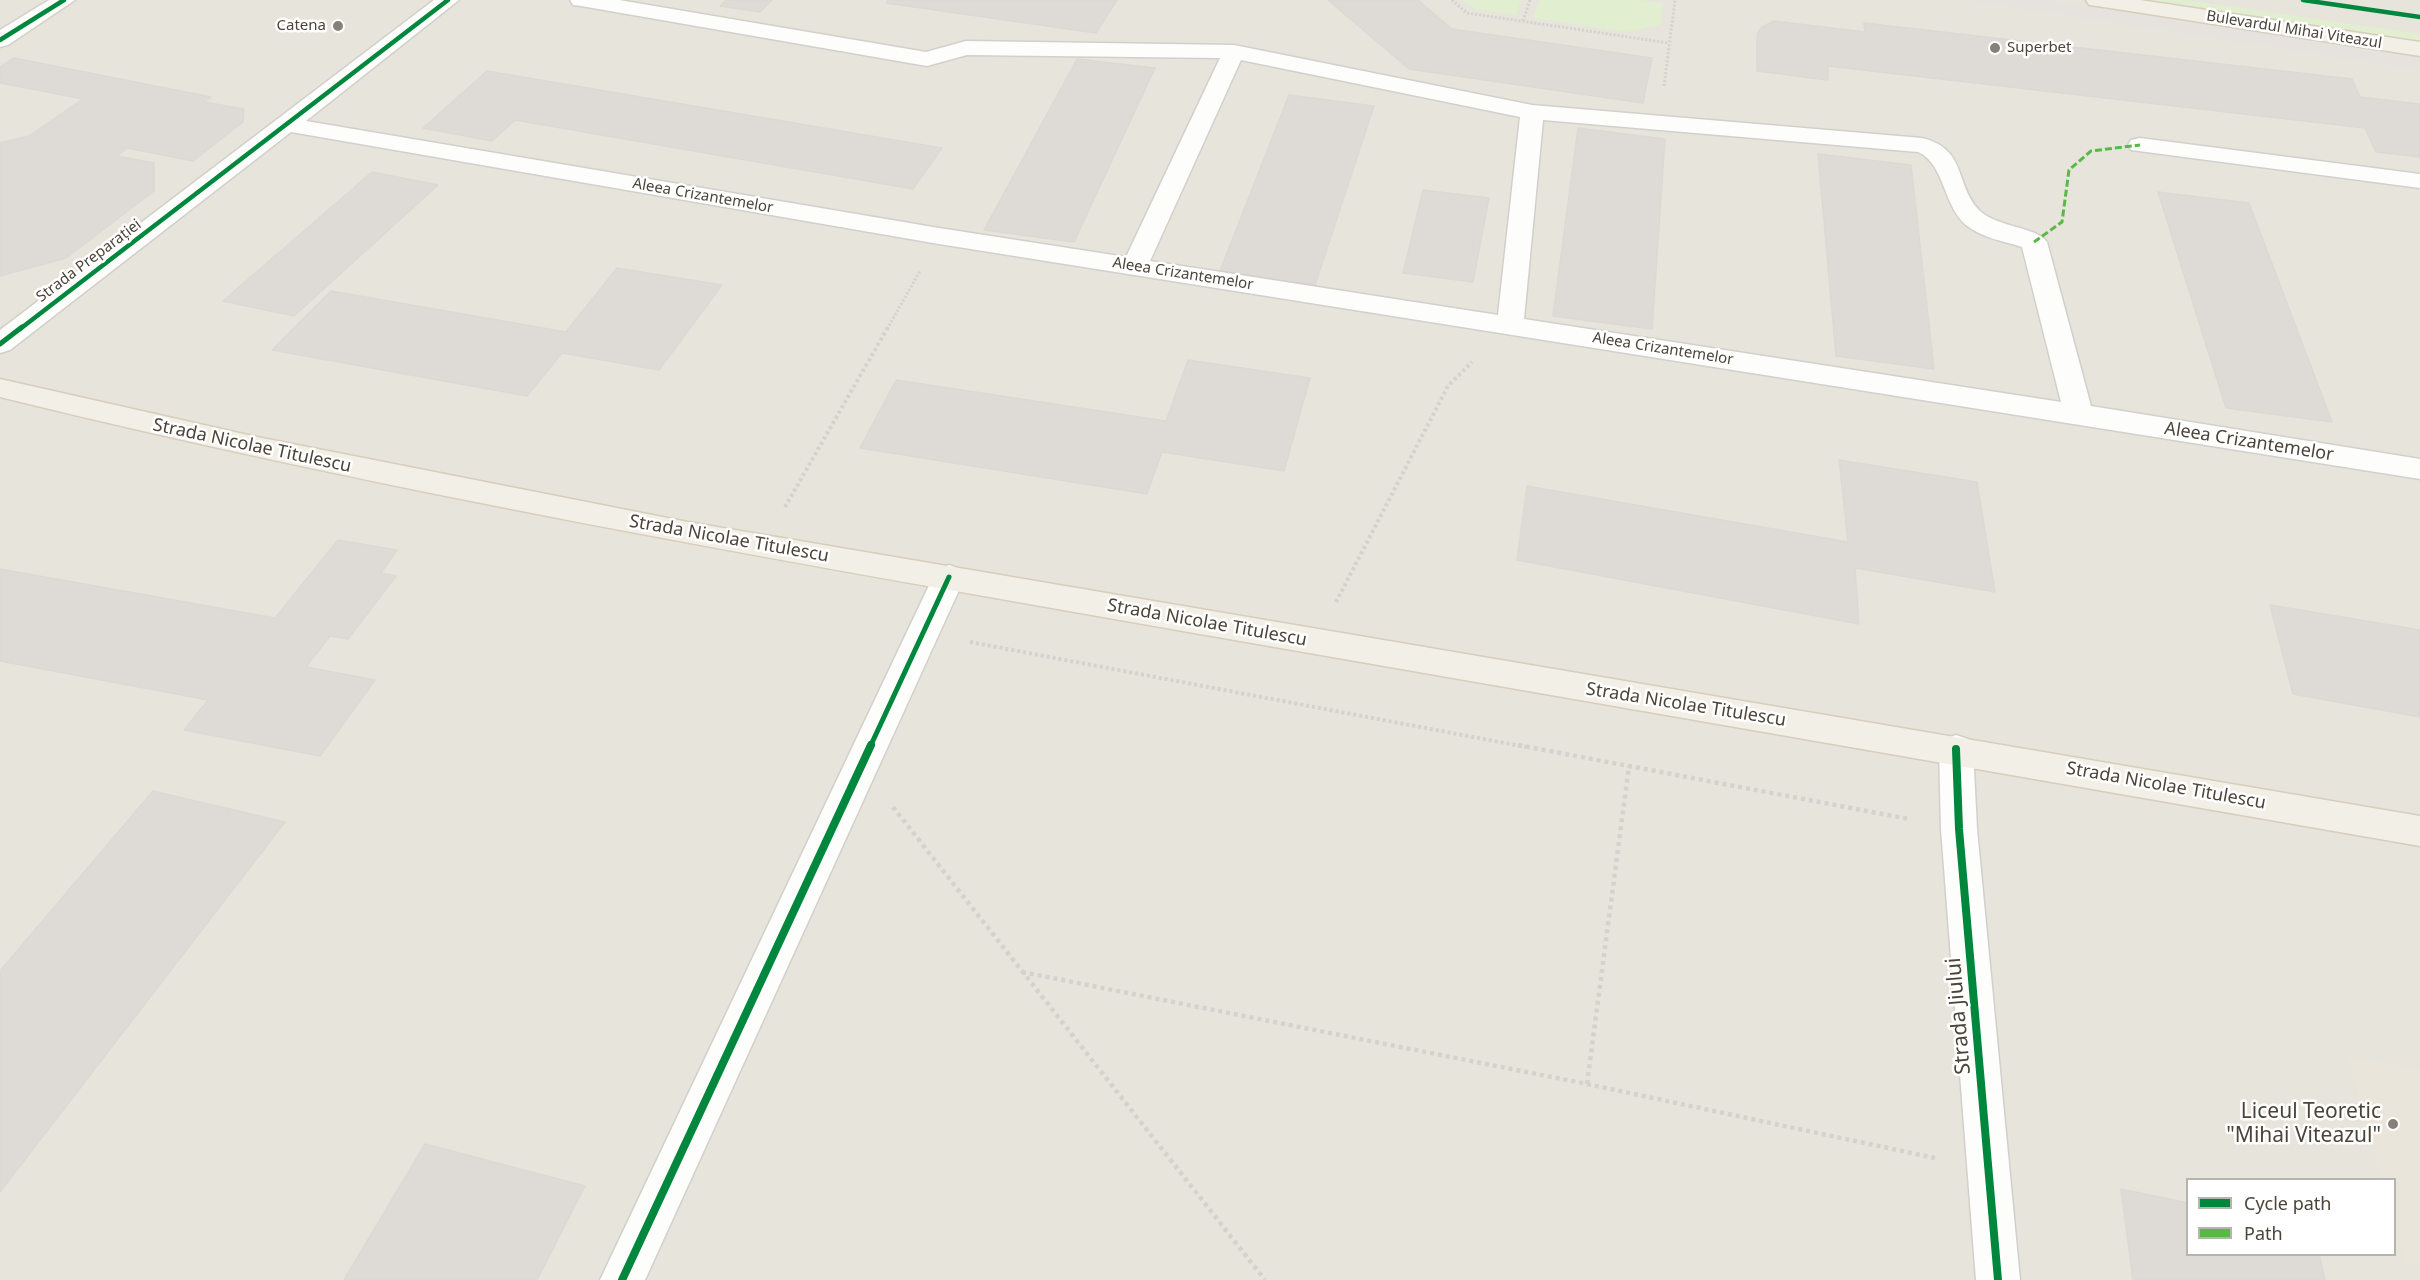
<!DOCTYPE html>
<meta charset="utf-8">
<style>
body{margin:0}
#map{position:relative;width:2420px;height:1280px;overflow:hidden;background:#f4f2ee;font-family:"Noto Sans",sans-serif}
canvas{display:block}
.legend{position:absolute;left:2186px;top:1178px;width:210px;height:78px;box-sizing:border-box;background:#fff;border:2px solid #b7b4b0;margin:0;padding:8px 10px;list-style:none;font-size:18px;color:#4b4439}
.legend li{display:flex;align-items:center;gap:12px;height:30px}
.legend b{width:30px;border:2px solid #b7b4b0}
</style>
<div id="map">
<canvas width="2420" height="1280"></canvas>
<ul class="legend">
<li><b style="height:8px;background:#00873e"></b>Cycle path</li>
<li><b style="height:8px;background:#58b947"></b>Path</li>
</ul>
</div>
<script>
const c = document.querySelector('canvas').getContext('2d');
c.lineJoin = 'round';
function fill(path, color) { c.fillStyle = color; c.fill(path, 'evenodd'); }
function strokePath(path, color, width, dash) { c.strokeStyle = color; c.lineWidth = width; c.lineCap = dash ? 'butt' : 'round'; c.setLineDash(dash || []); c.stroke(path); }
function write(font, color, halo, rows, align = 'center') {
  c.font = font + ' "Noto Sans",sans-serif'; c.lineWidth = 5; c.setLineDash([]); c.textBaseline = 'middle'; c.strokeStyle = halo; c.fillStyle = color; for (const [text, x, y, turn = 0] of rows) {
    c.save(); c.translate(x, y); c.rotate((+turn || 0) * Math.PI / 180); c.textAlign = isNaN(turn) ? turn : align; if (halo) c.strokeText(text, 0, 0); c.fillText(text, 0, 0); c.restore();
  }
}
const residential = new Path2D(`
 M 0,0 L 2420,0 L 2420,1280 L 0,1280 ZM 2188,1180 L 2394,1180 L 2394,1254 L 2188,1254 Z`);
const education = new Path2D(`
 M 2347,1056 L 2420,1069 L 2420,1265 L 2404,1262 L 2395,1227 L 2394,1180 L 2381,1179 Z`);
const green = new Path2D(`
 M 1463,0 L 1521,0 L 1516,15 L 1474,9 Z
 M 1539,0 L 1639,0 L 1663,3 L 1660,25 L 1626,32 L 1533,18 Z
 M 2144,0 L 2187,0 L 2420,34 L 2420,41 Z`);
const parking = new Path2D(`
 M 1966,0 L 2052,0 L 2420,57 L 2420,70 Z`);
const building = new Path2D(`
 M 726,0 L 772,0 L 760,12 L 720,6 Z
 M 888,0 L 1117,0 L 1096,33 L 886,3 Z
 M 1328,0 L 1418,0 L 1452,29 L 1652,58 L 1643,103 L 1409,69 Z
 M 1774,21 L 1865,32 L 1864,23 L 2352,79 L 2360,97 L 2420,104 L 2420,157 L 2376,152 L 2365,128 L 1828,66 L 1828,80 L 1757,71 L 1757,34 L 1762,27 Z
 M 14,58 L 211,97 L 204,102 L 244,109 L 243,122 L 193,161 L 127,148 L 117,156 L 154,163 L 154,191 L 66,258 L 0,276 L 0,143 L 29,136 L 83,99 L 0,83 L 0,67 Z
 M 1077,59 L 1155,68 L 1074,242 L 984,230 Z
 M 487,71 L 942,148 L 913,189 L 515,120 L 492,141 L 423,128 Z
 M 1289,95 L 1374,106 L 1315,285 L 1220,271 Z
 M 1578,128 L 1665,139 L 1652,329 L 1553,316 Z
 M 1818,154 L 1911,165 L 1934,369 L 1836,356 Z
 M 372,172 L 438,185 L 294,316 L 223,301 Z
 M 1423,190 L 1489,198 L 1473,282 L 1403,273 Z
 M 2158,192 L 2249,203 L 2332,422 L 2226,408 Z
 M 617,268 L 722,285 L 659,370 L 562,353 L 527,396 L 272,350 L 331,291 L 566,332 Z
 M 1188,360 L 1310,378 L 1284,471 L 1162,452 L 1147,494 L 860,448 L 896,380 L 1166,421 Z
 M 1839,460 L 1977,482 L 1995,592 L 1855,568 L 1859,624 L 1517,560 L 1527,486 L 1848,542 Z
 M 338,540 L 397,550 L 381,573 L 396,576 L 348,639 L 330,636 L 306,667 L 375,680 L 320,756 L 184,730 L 208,700 L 0,661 L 0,569 L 275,618 Z
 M 2270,605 L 2420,630 L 2420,717 L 2293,694 Z
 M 153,791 L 285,822 L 0,1192 L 0,971 Z
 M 425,1144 L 585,1186 L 537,1280 L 344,1280 Z
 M 2121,1189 L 2188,1203 L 2188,1254 L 2319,1254 L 2325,1280 L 2133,1280 Z`);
const pathFar2 = new Path2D(`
 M 1452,0 L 1467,13 L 1669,43
 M 1523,21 L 1530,0
 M 1664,86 L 1675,0
 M 887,329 L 920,271`);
const pathFar1 = new Path2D(`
 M 785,507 L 888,327
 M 1336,602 L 1448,386 L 1472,362
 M 970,642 L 1526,747`);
const path = new Path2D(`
 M 1518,745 L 1909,819
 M 893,807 L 1265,1280
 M 1022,972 L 1587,1084 L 1935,1158
 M 1587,1084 L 1629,766`);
const minor = new Path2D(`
 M 49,0 L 75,0 L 8,45 L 0,47 L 0,30 Z
 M 434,0 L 459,0 L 306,121 L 939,228 L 1126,257 L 1220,58 L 967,55 L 927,66 L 581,6 L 573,5 L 570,0 L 619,0 L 926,52 L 966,41 L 1234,45 L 1532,105 L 1922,138 C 1968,149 1954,185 1980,211 C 1997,227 2037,227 2047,242 L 2091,406 L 2420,459 L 2420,479 L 939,244 L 291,132 L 10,350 L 0,353 L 0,330 ZM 1241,60 L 1520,117 L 1498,315 L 1150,261 ZM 1543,120 L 1918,152 C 1945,164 1943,206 1966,225 C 1982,238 2003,241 2022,247 L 2061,402 L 1524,319 Z
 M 2140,138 L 2420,174 L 2420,188 L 2131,150 L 2128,145 L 2131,140 Z
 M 949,565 L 960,569 L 965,577 L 645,1280 L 600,1280 L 933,577 L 938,569 Z
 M 1956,735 L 1968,739 L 1973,749 L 1977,829 L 2020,1280 L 1976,1280 L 1941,829 L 1939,749 L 1944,739 Z`);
const major = new Path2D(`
 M 2086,0 L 2140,0 L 2420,42 L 2420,56 L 2097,6 L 2089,5 Z
 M 0,379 L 257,437 L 688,522 L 2420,816 L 2420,846 C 2006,774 1591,702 1177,630 C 783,561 389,493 0,397 Z`);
const quiet = new Path2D(`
 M 2034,242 L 2062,222 L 2069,170 L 2091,151 L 2140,145`);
const cyclewayFar2 = new Path2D(`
 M 2303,0 L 2420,17
 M 0,40 L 64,0
 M 20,329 L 448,0`);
const cyclewayFar1 = new Path2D(`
 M 0,344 L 22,327
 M 870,747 L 949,577`);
const cycleway = new Path2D(`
 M 1956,749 L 1959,829 L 1998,1280
 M 622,1280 L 871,745`);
const markers = [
 [338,26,6,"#868178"],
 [1995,48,6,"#868178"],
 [2393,1124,6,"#868178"]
];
const farPoinames = [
 ["Catena",326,26],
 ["Superbet",2007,48,"left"]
];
const farStreetnames = [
 ["Bulevardul Mihai Viteazul",2294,30,9],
 ["Aleea Crizantemelor",703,196,10],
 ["Strada Preparației",89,261,-37],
 ["Aleea Crizantemelor",1183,274,9],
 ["Aleea Crizantemelor",1663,349,9]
];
const streetNames = [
 ["Aleea Crizantemelor",2249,442,9],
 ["Strada Nicolae Titulescu",252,446,12],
 ["Strada Nicolae Titulescu",729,539,10],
 ["Strada Nicolae Titulescu",1207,623,10],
 ["Strada Nicolae Titulescu",1686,705,9],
 ["Strada Nicolae Titulescu",2166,786,10]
];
const nearStreetnames = [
 ["Strada Jiului",1959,1016,-95]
];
const nearPoinames = [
 ["Liceul Teoretic",2381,1112],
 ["\"Mihai Viteazul\"",2381,1136]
];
fill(residential, '#e7e4dc');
fill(education, '#eae5da');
fill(green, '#e1eecf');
fill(parking, '#e6e3df');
fill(building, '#dedbd6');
strokePath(building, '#dcd9d4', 1.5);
strokePath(minor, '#d2d0cb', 3);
strokePath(major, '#d6cebb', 3);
strokePath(pathFar2, '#d3d2cc', 3, [2, 2]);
strokePath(pathFar1, '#d3d2cc', 4, [3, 3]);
strokePath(path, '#d3d2cc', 4.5, [4, 4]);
fill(minor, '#fdfdfc');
fill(major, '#f2efe6');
strokePath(quiet, '#58b947', 3, [7, 3]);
strokePath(cyclewayFar2, '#00873e', 4.5);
strokePath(cyclewayFar1, '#00873e', 5);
strokePath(cycleway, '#00873e', 8);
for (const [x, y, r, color] of markers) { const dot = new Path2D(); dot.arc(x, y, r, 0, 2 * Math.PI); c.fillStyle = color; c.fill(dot); strokePath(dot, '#fff', 2); }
write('15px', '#4b4439', '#fff', farPoinames, 'right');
write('15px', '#4b4439', '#fff', farStreetnames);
write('18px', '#4b4439', '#fff', streetNames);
write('21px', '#4b4439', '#fff', nearStreetnames);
write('21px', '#4b4439', '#fff', nearPoinames, 'right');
</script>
